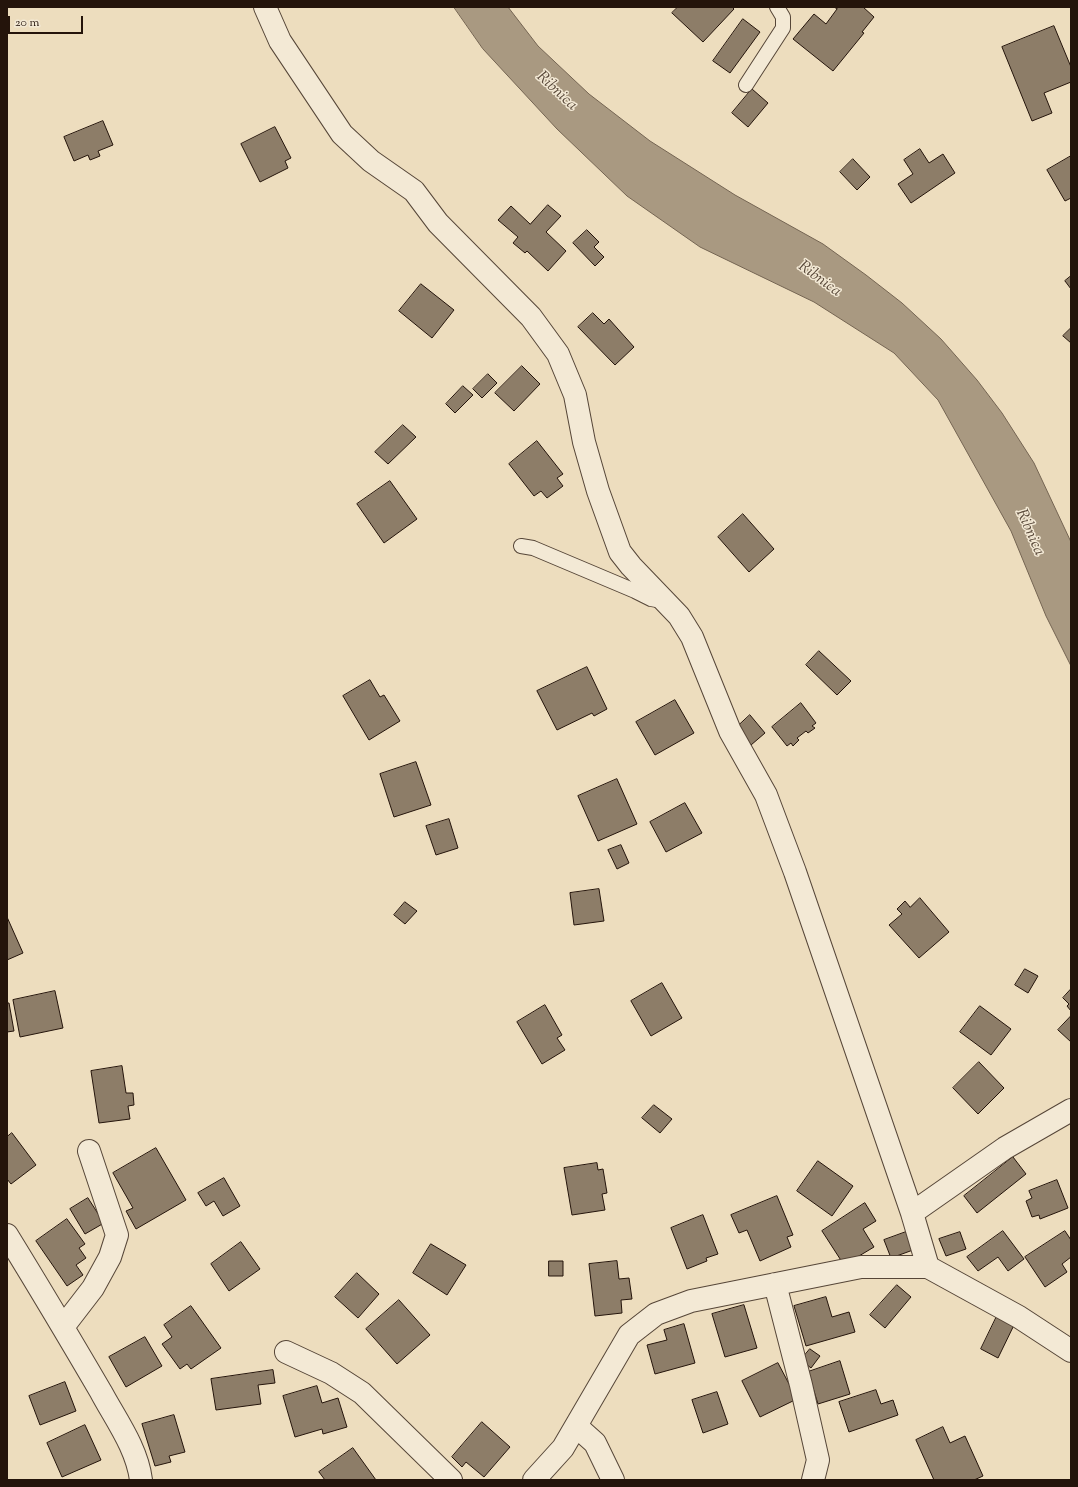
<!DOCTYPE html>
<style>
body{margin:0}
#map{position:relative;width:1078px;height:1487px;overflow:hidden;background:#edddbe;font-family:"Sorts Mill Goudy",serif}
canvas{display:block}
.frame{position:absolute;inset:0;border:8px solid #24140b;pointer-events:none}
.scale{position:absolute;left:8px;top:16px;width:75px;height:18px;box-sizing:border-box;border:2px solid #24140b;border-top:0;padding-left:5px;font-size:12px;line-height:14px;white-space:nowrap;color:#24140b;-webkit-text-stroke:3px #f3e9d5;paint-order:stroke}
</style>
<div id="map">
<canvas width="1078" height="1487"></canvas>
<div class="frame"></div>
<div class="scale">20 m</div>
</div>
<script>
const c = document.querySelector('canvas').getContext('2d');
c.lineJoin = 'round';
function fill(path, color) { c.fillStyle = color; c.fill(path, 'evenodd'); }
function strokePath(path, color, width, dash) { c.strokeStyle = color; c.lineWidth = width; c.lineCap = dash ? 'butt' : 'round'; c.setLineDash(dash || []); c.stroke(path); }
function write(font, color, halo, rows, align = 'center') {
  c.font = font + ' "Sorts Mill Goudy",serif'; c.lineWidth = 3; c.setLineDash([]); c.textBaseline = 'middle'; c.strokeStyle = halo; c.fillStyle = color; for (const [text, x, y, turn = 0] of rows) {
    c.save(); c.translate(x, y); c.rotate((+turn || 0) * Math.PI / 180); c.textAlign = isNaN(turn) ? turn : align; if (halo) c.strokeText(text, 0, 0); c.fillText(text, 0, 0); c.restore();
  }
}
const water = new Path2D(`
 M 454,7 L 508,7 L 538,46 L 589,94 L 650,141 L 735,195 L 823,244 L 866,275 L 902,303 L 941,339 L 977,380 L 1002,413 L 1034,463 L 1071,542 L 1071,666 L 1046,616 L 1011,531 L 938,400 L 894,353 L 814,302 L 700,247 L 627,196 L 557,129 L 483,49 Z`);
const building = new Path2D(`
 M 678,7 L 732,7 L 734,9 L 703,42 L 672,13 Z
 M 834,7 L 863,7 L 874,17 L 862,32 L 864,33 L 833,71 L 793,39 L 814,14 L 826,24 L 837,9 Z
 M 743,19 L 760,32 L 730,73 L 713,61 Z
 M 1054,26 L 1071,67 L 1071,82 L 1044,93 L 1052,113 L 1032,121 L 1002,47 Z
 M 752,89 L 768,103 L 748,127 L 732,113 Z
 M 103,121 L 113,145 L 98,151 L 100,156 L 90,160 L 88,155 L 74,161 L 64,137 Z
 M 275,127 L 291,158 L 285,161 L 288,168 L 260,182 L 241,144 Z
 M 920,149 L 929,163 L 943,154 L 955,173 L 911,203 L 898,184 L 913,174 L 904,160 Z
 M 1071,156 L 1071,198 L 1065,201 L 1047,170 Z
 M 853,159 L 870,177 L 857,190 L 840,172 Z
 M 548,205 L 561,216 L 546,232 L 566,251 L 548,271 L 527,251 L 525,253 L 513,243 L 518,237 L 498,220 L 511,206 L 530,224 Z
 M 587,230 L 599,242 L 594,247 L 604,257 L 595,266 L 573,243 Z
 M 1071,276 L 1071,289 L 1065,281 Z
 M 421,284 L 454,310 L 432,338 L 399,311 Z
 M 593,313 L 604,324 L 609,319 L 634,347 L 615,365 L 578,327 Z
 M 1071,328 L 1071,343 L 1063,336 Z
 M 522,366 L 540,384 L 514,411 L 495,393 Z
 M 488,374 L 497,383 L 482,398 L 473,389 Z
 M 463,386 L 473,395 L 455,413 L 446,404 Z
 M 403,425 L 416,437 L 388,464 L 375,452 Z
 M 537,441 L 563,474 L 557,478 L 563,486 L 547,498 L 541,491 L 534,496 L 509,464 Z
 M 390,481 L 417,519 L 384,543 L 357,504 Z
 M 743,514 L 774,549 L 749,572 L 718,537 Z
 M 819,651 L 851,681 L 837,695 L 806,665 Z
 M 587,667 L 607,709 L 594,716 L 592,713 L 557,730 L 537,691 Z
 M 370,680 L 380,697 L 384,695 L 400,721 L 369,740 L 343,696 Z
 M 675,700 L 694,733 L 655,755 L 636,722 Z
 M 801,703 L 816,723 L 812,726 L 815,728 L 808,733 L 806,731 L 797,738 L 799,740 L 793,746 L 791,743 L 787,746 L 772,727 Z
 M 750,715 L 765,733 L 751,745 L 736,728 Z
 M 416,762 L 431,805 L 394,817 L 380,774 Z
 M 617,779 L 637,824 L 598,841 L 578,796 Z
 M 685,803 L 702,833 L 666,852 L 650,822 Z
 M 449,819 L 458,848 L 436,855 L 426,826 Z
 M 621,845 L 629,863 L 617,869 L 608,850 Z
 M 599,889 L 604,921 L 574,925 L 570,893 Z
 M 920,898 L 949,932 L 919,958 L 889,925 L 902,914 L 897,909 L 905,901 L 910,907 Z
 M 405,902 L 417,911 L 405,924 L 394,915 Z
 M 7,917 L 23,953 L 7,960 Z
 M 1025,969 L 1038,976 L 1028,993 L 1015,985 Z
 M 662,983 L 682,1018 L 651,1036 L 631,1001 Z
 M 1071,989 L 1071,1011 L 1067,1006 L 1069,1004 L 1063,998 Z
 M 55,991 L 63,1028 L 20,1037 L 13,1000 Z
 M 7,1003 L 9,1003 L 14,1031 L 7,1032 Z
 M 545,1005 L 562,1035 L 557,1038 L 565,1050 L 542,1064 L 517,1022 Z
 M 980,1006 L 1011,1029 L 991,1055 L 960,1032 Z
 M 1071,1016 L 1071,1042 L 1058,1030 Z
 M 979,1062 L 1004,1088 L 978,1114 L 953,1088 Z
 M 122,1066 L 126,1093 L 133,1093 L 134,1105 L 128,1106 L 130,1119 L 99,1123 L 91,1071 Z
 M 654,1105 L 672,1119 L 660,1133 L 642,1118 Z
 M 12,1133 L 36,1165 L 11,1184 L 7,1179 L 7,1137 Z
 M 156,1148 L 186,1200 L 136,1229 L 126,1211 L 133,1208 L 113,1173 Z
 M 1013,1157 L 1026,1174 L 977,1213 L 964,1196 Z
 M 818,1161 L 853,1186 L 832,1216 L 797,1191 Z
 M 597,1163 L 598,1170 L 603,1169 L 607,1193 L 602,1194 L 605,1210 L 572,1215 L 564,1168 Z
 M 224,1178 L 240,1206 L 223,1216 L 214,1201 L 206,1206 L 198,1193 Z
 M 1057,1180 L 1068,1208 L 1040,1219 L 1039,1215 L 1032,1217 L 1026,1201 L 1032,1198 L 1029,1191 Z
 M 777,1196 L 793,1235 L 787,1237 L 791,1247 L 760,1261 L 747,1230 L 739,1233 L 731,1215 Z
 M 88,1198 L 104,1223 L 85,1234 L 70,1209 Z
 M 865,1203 L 876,1221 L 863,1229 L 874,1247 L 844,1265 L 822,1231 Z
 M 703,1215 L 718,1254 L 706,1258 L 707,1261 L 687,1269 L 671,1228 Z
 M 67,1219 L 85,1244 L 79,1248 L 86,1258 L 76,1265 L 83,1275 L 67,1286 L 36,1241 Z
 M 1003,1231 L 1024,1259 L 1008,1271 L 998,1257 L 978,1271 L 967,1257 Z
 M 1065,1231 L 1071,1240 L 1071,1257 L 1062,1264 L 1067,1272 L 1045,1287 L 1025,1257 Z
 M 906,1232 L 913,1250 L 891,1258 L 884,1240 Z
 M 960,1232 L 966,1249 L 946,1256 L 939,1239 Z
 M 241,1242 L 260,1269 L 229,1291 L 211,1264 Z
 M 431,1244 L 466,1265 L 447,1295 L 413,1273 Z
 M 549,1261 L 563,1261 L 563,1276 L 549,1276 Z
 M 617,1261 L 619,1279 L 629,1278 L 632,1299 L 621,1300 L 622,1313 L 595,1316 L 589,1264 Z
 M 357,1273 L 379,1294 L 358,1318 L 335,1297 Z
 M 897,1285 L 911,1297 L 885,1328 L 870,1315 Z
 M 826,1297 L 832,1317 L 849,1312 L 855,1332 L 806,1346 L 794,1306 Z
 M 399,1300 L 430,1335 L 397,1364 L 366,1329 Z
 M 744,1305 L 757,1348 L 725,1357 L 712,1314 Z
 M 191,1306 L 221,1348 L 191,1369 L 187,1364 L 180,1369 L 162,1344 L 172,1337 L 164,1325 Z
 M 998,1314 L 1015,1323 L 998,1358 L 981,1349 Z
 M 684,1324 L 695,1363 L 655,1374 L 647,1345 L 667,1340 L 664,1330 Z
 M 145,1337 L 162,1366 L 126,1387 L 109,1357 Z
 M 810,1349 L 820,1356 L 811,1368 L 801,1360 Z
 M 840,1361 L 850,1394 L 818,1404 L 808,1372 Z
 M 778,1363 L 797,1399 L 760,1417 L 742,1381 Z
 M 273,1370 L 275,1383 L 258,1385 L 261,1404 L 216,1410 L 211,1379 Z
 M 65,1382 L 76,1411 L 40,1425 L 29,1396 Z
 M 317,1386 L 322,1403 L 338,1398 L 347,1427 L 323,1434 L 322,1429 L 295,1437 L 283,1396 Z
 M 876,1390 L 881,1404 L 893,1400 L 898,1415 L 849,1432 L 839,1402 Z
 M 717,1392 L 728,1424 L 703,1433 L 692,1400 Z
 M 174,1415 L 185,1452 L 169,1456 L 171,1462 L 155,1466 L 142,1424 Z
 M 482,1422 L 510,1447 L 484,1477 L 466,1462 L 462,1467 L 452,1457 Z
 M 85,1425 L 101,1460 L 62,1477 L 47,1443 Z
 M 943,1427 L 950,1443 L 965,1436 L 983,1476 L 974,1480 L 934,1480 L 916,1440 Z
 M 353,1448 L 376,1480 L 325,1480 L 319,1472 Z`);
const service = new Path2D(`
 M 746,85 L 783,28 L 783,17 L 777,7
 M 521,546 L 533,548 L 635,591 L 651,599 L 662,601`);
const minor = new Path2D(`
 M 265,7 L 280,41 L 342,134 L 371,161 L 414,191 L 438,223 L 531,317 L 558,354 L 575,395 L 584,442 L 598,491 L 620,552 L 631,566 L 679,616 L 692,637 L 730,731 L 766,795 L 795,872 L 912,1213 L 928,1267
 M 912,1213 L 1005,1148 L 1071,1110
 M 7,1235 C 39,1287 70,1339 101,1392 C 116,1420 137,1448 141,1480
 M 775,1284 L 801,1385 L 818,1460 L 813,1480
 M 63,1327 L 93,1288 L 110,1257 L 117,1235 L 89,1151
 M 286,1352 L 331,1373 L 362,1393 L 451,1480
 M 576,1426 L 595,1443 L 613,1480
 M 534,1480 L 563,1448 L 629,1335 L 656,1314 L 691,1301 L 861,1267 L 928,1267 L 1019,1317 L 1071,1351`);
const waterNames = [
 ["Ribnica",556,92,43],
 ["Ribnica",819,280,36],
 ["Ribnica",1029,533,66]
];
fill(water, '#a99981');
strokePath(water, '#746452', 1);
fill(building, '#8d7d68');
strokePath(building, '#24140b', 1);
strokePath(service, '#564638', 16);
strokePath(minor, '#564638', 24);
strokePath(service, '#f3e9d5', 14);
strokePath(minor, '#f3e9d5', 22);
write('italic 16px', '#59493a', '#f3e9d5', waterNames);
</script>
